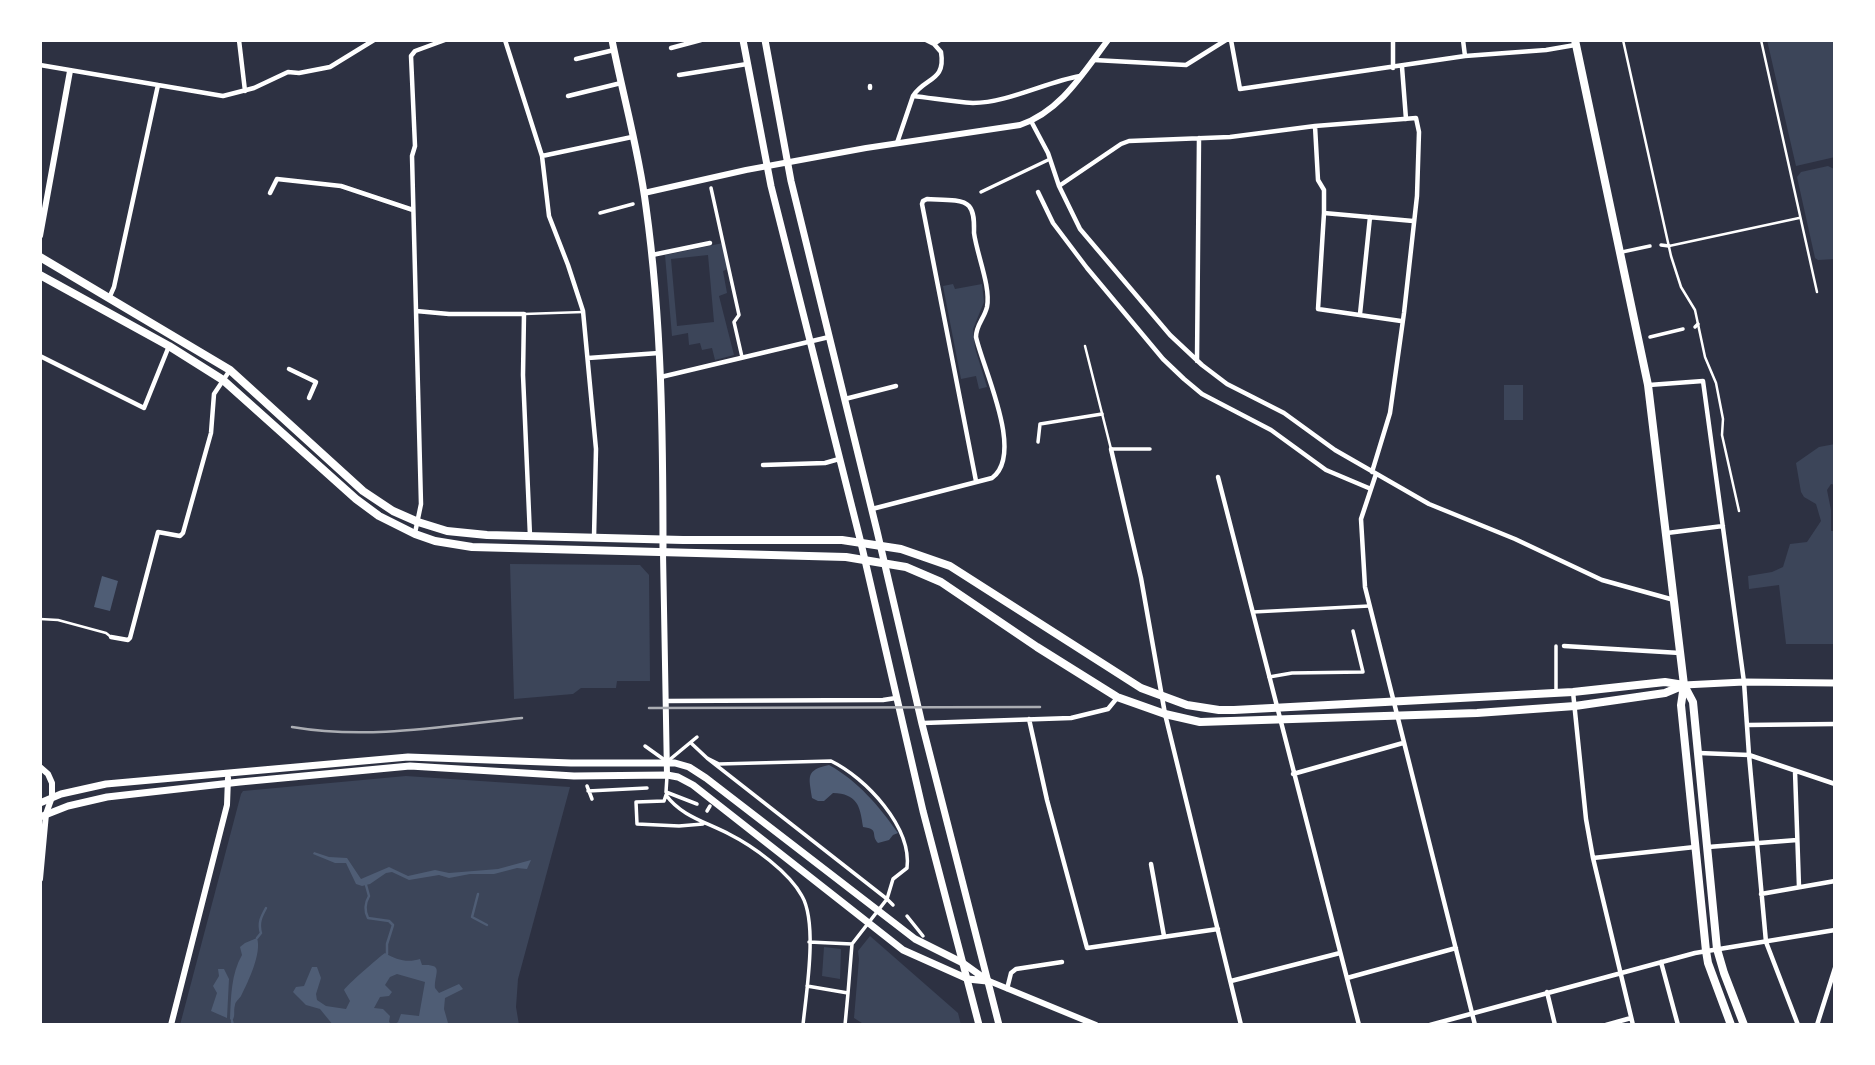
<!DOCTYPE html>
<style>
body{margin:0}
#map{position:relative;width:1875px;height:1065px;overflow:hidden;background:#2d3142;font-family:Commissioner,sans-serif}
canvas{display:block}
.frame{position:absolute;inset:0;border:42px solid #fff;pointer-events:none}
</style>
<div id="map">
<canvas width="1875" height="1065"></canvas>
<div class="frame"></div>
</div>
<script>
const c = document.querySelector('canvas').getContext('2d');
c.lineJoin = 'round';
function fill(path, color) { c.fillStyle = color; c.fill(path, 'evenodd'); }
function strokePath(path, color, width, dash) { c.strokeStyle = color; c.lineWidth = width; c.lineCap = dash ? 'butt' : 'round'; c.setLineDash(dash || []); c.stroke(path); }
const green = new Path2D(`
 M 1767,40 L 1835,40 L 1835,157 L 1796,166 Z
 M 1828,166 L 1834,169 L 1835,177 L 1835,259 L 1818,260 L 1815,258 L 1797,177 L 1801,172 Z
 M 723,243 L 728,269 L 723,271 L 727,293 L 719,296 L 734,355 L 715,360 L 712,348 L 702,350 L 700,343 L 689,345 L 688,333 L 672,336 L 665,255 ZM 708,255 L 714,322 L 677,326 L 671,259 Z
 M 953,284 L 955,289 L 982,284 L 984,302 L 973,329 L 975,348 L 987,387 L 979,389 L 976,376 L 961,379 L 943,286 Z
 M 1504,385 L 1523,385 L 1523,420 L 1504,420 Z
 M 1835,444 L 1835,485 L 1831,484 L 1827,490 L 1831,510 L 1831,531 L 1835,531 L 1835,644 L 1786,644 L 1779,585 L 1749,589 L 1748,576 L 1772,572 L 1783,567 L 1790,544 L 1807,542 L 1821,521 L 1816,504 L 1804,497 L 1801,492 L 1796,463 L 1819,447 Z
 M 510,564 L 640,565 L 649,575 L 650,681 L 617,681 L 616,688 L 581,688 L 573,694 L 514,699 Z
 M 406,776 L 570,787 L 518,979 L 516,1007 L 519,1025 L 180,1025 L 241,794 L 243,791 Z
 M 870,936 L 958,1013 L 961,1025 L 865,1025 L 854,1018 L 859,959 L 858,951 Z
 M 824,947 L 841,949 L 840,979 L 822,976 Z`);
const water = new Path2D(`
 M 102,576 L 118,581 L 110,611 L 94,607 Z
 M 829,765 C 858,781 879,806 898,833 L 893,835 L 889,840 L 878,843 C 870,835 880,829 863,827 C 860,805 857,794 833,793 L 824,801 L 818,801 L 812,798 C 809,777 805,770 829,765 Z
 M 314,852 L 329,857 L 347,858 L 361,879 L 389,867 L 408,876 L 435,870 L 449,873 L 498,869 L 531,860 L 527,869 L 517,868 L 494,874 L 470,874 L 449,878 L 439,875 L 409,880 L 392,872 L 386,873 L 370,884 L 362,886 L 356,884 L 346,863 L 335,863 L 313,854 Z
 M 257,938 C 262,953 248,982 241,996 C 239,999 235,1002 235,1005 C 233,1012 236,1015 232,1021 L 230,1019 C 231,997 231,974 242,955 L 240,947 L 245,943 Z
 M 385,953 C 396,960 408,963 420,959 L 422,965 C 445,964 434,973 435,988 L 439,993 L 459,984 L 463,989 L 445,998 L 444,1009 L 448,1023 L 458,1025 L 333,1025 L 320,1009 L 306,1005 L 293,992 L 296,987 L 304,986 L 312,967 L 317,967 L 321,978 L 316,994 L 317,1000 L 326,1006 L 346,1009 L 350,1001 L 344,990 C 346,986 379,957 385,953 ZM 397,974 L 425,982 L 419,1016 L 401,1014 L 398,1022 L 393,1025 L 389,1022 L 390,1016 L 383,1009 L 374,1008 L 380,997 L 389,996 L 392,992 L 385,985 L 390,977 Z
 M 218,969 L 224,969 L 229,979 L 227,1018 L 211,1011 L 217,993 L 213,986 L 219,976 Z`);
const stream = new Path2D(`
 M 366,885 L 369,896 C 365,903 364,910 368,918 L 389,921 L 393,925 L 387,944 L 387,954
 M 478,894 L 472,917 L 487,925
 M 257,938 L 261,933 C 258,923 261,917 266,908
 M 232,1021 L 233,1025`);
const service = new Path2D(`
 M 1623,40 L 1671,256 L 1681,287 L 1695,310 L 1705,357 L 1716,383 L 1723,419 L 1722,435 L 1739,511
 M 1761,40 L 1817,292
 M 1669,246 L 1799,218
 M 524,314 L 583,312
 M 1085,346 L 1111,449
 M 40,619 L 58,620 L 106,633 L 111,637`);
const pedestrian = new Path2D(`
 M 711,188 L 739,315 L 734,322 L 742,357
 M 981,192 L 1050,159
 M 600,213 L 633,204
 M 1661,245 L 1669,246
 M 1622,252 L 1650,246
 M 1695,327 L 1698,324
 M 1650,337 L 1683,329
 M 1038,442 L 1040,424 L 1102,414
 M 1111,449 L 1150,449
 M 1253,612 L 1369,606
 M 1556,646 L 1556,692
 M 1269,677 L 1292,673 L 1363,672 L 1353,631
 M 691,743 L 707,758 L 887,899 L 893,879 L 907,868 C 912,827 866,778 831,761 L 719,764 L 707,758
 M 645,746 L 666,761
 M 668,761 L 697,737
 M 667,776 L 666,792 L 697,804
 M 587,786 L 592,799
 M 588,791 L 647,788
 M 707,811 L 710,806
 M 703,824 L 679,826 L 637,824 L 636,802 L 664,801 L 666,795 C 681,816 706,822 729,834 C 753,846 789,872 802,896 C 818,924 806,994 803,1025
 M 907,916 L 923,936
 M 809,942 L 852,944
 M 807,986 L 848,993 L 852,944 L 887,899 L 893,905
 M 845,1025 L 848,993`);
const minor = new Path2D(`
 M 239,40 L 245,91
 M 505,40 L 542,156 L 549,216 L 568,265 L 583,311 L 596,449 L 594,537
 M 1231,40 L 1240,89 L 1465,56 L 1546,50 L 1575,45
 M 1393,40 L 1393,68
 M 1463,40 L 1465,56
 M 934,44 L 940,40
 M 671,48 L 701,40
 M 576,59 L 614,50
 M 1094,60 L 1186,65 L 1226,40
 M 40,65 L 223,96 L 254,88 L 288,72 L 299,73 L 330,67 L 374,40
 M 1402,67 L 1406,119
 M 679,75 L 747,64
 M 870,88 L 870,86
 M 568,96 L 621,83
 M 913,96 C 932,98 953,102 973,103 C 1007,103 1046,82 1080,76
 M 1031,121 L 1048,153 L 1059,186 L 1080,229 L 1170,335 L 1202,365 L 1227,384 L 1284,413 L 1335,450 L 1429,504 L 1515,539 L 1602,580 L 1674,600
 M 1315,126 L 1318,180 L 1324,190 L 1324,213 L 1318,309 L 1401,321
 M 897,143 L 913,96 C 925,77 946,82 941,52 L 934,44 L 926,40
 M 542,156 L 632,137
 M 1059,186 L 1121,144 L 1129,141 L 1230,137 L 1315,126 L 1416,118 L 1419,132 L 1417,196 L 1404,313 L 1390,413 L 1372,472
 M 1038,192 L 1053,223 L 1087,268 L 1163,359 L 1184,379 L 1202,394 L 1271,430 L 1326,470 L 1371,489
 M 270,193 L 277,179 L 341,186 L 413,210
 M 1324,213 L 1413,221
 M 652,255 L 710,243
 M 110,296 L 114,287 L 158,85
 M 416,311 L 449,314 L 524,314 L 523,375 L 530,536
 M 1360,314 L 1370,217
 M 40,356 L 144,408 L 169,346
 M 588,358 L 659,353
 M 1197,361 L 1199,138
 M 289,369 L 316,382 L 309,398
 M 661,377 L 829,337
 M 1649,385 L 1703,381 L 1744,682 L 1749,755 L 1766,942 L 1798,1025
 M 845,399 L 896,386
 M 1111,449 L 1141,578 L 1165,714 L 1241,1025
 M 763,465 L 825,463 L 839,459
 M 1376,474 L 1361,519 L 1365,587 L 1475,1025
 M 1218,477 L 1359,1025
 M 872,509 L 992,478 C 1025,454 983,369 976,337 C 976,325 984,319 987,307 C 991,287 977,255 974,233 C 974,225 975,213 969,206 C 962,198 938,200 927,199 L 923,201 L 922,204 L 976,481
 M 415,533 L 421,504 L 412,156 L 415,146 L 411,56 L 415,51 L 445,40
 M 1667,533 L 1723,526
 M 111,637 L 128,640 L 130,638 L 158,532 L 180,536 L 183,533 L 211,433 L 214,394 L 230,370
 M 1564,646 L 1680,653
 M 1573,692 L 1586,819 L 1593,858 L 1633,1025
 M 666,701 L 883,700 L 896,698
 M 1029,719 L 1047,800 L 1087,948 L 1218,929
 M 923,723 L 1071,718 L 1108,709 L 1117,698
 M 1747,725 L 1835,724
 M 1699,753 L 1749,755 L 1835,784
 M 1795,771 L 1799,887
 M 1293,774 L 1403,743
 M 1708,847 L 1797,840
 M 1593,858 L 1695,847
 M 1151,864 L 1164,936
 M 1761,894 L 1835,881
 M 1661,962 L 1678,1025
 M 1347,978 L 1456,948
 M 1231,981 L 1340,953
 M 1007,989 L 1011,973 L 1016,969 L 1062,962
 M 1547,992 L 1555,1025
 M 1430,1025 L 1695,953 L 1835,930
 M 1606,1025 L 1631,1018
 M 1817,1025 L 1835,968`);
const tertiary = new Path2D(`
 M 644,193 L 746,170 L 866,148 L 1020,125 C 1061,111 1083,73 1108,40
 M 40,236 L 70,71
 M 663,553 L 667,775
 M 40,767 L 48,774 L 52,783 L 52,797 L 46,814 L 40,879
 M 989,981 L 1096,1025
 M 171,1025 L 227,805 L 228,778`);
const secondary = new Path2D(`
 M 612,40 C 623,96 639,151 646,207 C 662,322 663,438 663,553
 M 1684,685 L 1744,682 L 1835,683
 M 40,803 L 61,794 L 106,784 L 408,757 L 571,763 L 675,763 L 689,767 L 706,778 L 915,939 L 963,963 L 988,981
 M 40,817 L 68,806 L 107,797 L 240,782 L 410,766 L 574,776 L 667,775 L 678,777 L 693,785 L 903,950 L 968,979 L 987,981`);
const primary = new Path2D(`
 M 743,40 L 771,186 L 861,543 L 923,811 L 979,1025
 M 765,40 L 791,181 L 877,531 L 922,724 L 999,1025`);
const trunk = new Path2D(`
 M 1575,40 L 1648,385 L 1684,685 L 1681,705 L 1706,951 L 1708,963 L 1731,1025
 M 40,257 L 230,370 L 363,491 L 393,511 L 418,522 L 447,531 L 487,535 L 683,540 L 842,540 L 901,549 L 950,566 L 1141,688 L 1187,705 L 1219,710 L 1234,710 L 1573,692 L 1665,682 L 1684,685
 M 40,275 L 169,346 L 223,380 L 356,499 L 379,516 L 415,534 L 435,541 L 472,547 L 846,557 L 906,567 L 941,582 L 1037,647 L 1117,697 L 1165,714 L 1200,722 L 1477,713 L 1575,706 L 1665,693 L 1684,685
 M 1684,685 L 1693,702 L 1717,949 L 1724,973 L 1744,1025`);
const rail = new Path2D(`
 M 649,708 L 1040,707
 M 292,727 C 369,740 445,726 522,718`);
fill(green, '#3c4559');
fill(water, '#4f5d75');
strokePath(stream, '#4f5d75', 2.5);
strokePath(service, '#fff', 2.5);
strokePath(pedestrian, '#fff', 3.5);
strokePath(minor, '#fff', 4.5);
strokePath(tertiary, '#fff', 6);
strokePath(secondary, '#fff', 7);
strokePath(primary, '#fff', 7);
strokePath(trunk, '#fff', 8);
strokePath(rail, '#abadb3', 2.5);
</script>
